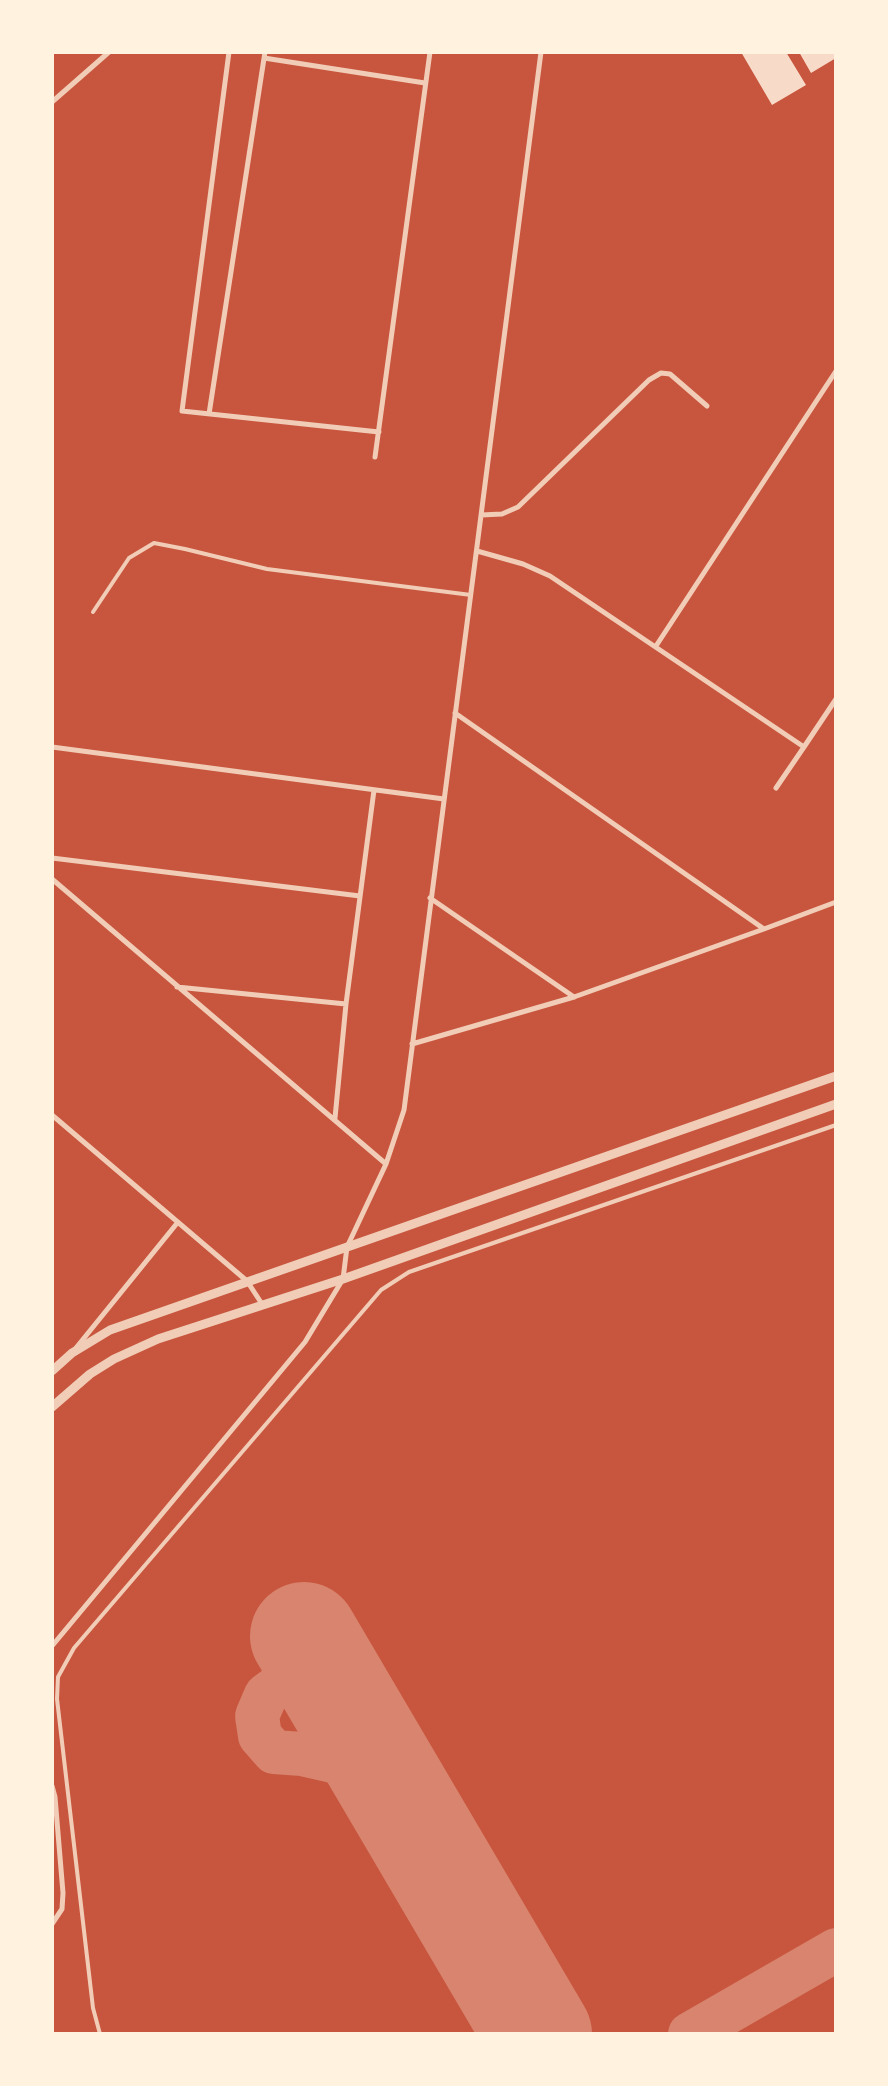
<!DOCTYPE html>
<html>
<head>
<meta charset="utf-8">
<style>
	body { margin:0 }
	#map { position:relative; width:888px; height:2086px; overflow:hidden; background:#c8553d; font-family:Jost,sans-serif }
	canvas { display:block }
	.frame { position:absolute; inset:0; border:54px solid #fff3e0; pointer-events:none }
</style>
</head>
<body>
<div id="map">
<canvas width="888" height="2086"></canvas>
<div class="frame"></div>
</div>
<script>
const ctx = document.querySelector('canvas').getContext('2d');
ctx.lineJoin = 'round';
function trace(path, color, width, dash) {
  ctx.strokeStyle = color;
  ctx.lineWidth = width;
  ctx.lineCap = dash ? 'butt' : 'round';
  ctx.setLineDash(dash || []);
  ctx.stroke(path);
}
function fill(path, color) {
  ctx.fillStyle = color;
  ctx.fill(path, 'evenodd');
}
trace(new Path2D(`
	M317,1658L266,1695L257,1716L260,1736L274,1752L302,1754L346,1764L399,1797
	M690,2034L836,1950`), '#d8846e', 44);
trace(new Path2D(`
	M304,1636L538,2034`), '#d8846e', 108);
fill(new Path2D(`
	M741,52H786L806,85L772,105Z
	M799,52H836V58L811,73Z`), '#f7dbc8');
trace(new Path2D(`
	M93,612L129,558L154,543L185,549L267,569L471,595
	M100,2034L93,2008L57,1699L58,1677L74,1648L381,1290L409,1272L836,1125`), '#f1ccb7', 4);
trace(new Path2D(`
	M229,52L182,411L379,432
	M264,58L425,83
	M52,102L109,52
	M209,414L265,52
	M375,457L430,52
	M481,515L502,514L518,507L649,380L661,373L670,374L707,406
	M477,551L523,564L550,576L804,747L836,699
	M656,646L836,371
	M52,747L444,799
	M776,788L804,747
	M52,858L360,896
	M52,879L386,1164
	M430,898L574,997
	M764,929L836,902
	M177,987L346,1004
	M412,1044L574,997L764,929L455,713
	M52,1115L247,1281L262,1304
	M335,1118L346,1004L374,790
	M76,1348L178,1222
	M52,1646L305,1342L343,1279L347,1247L386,1164L404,1110L541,52
	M52,1786L55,1797L63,1893L62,1909L52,1924`), '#f1ccb7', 5);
trace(new Path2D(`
	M52,1371L72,1353L110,1330L836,1076
	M52,1407L90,1374L114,1359L158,1339L343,1279L836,1104`), '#f1ccb7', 9);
</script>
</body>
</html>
